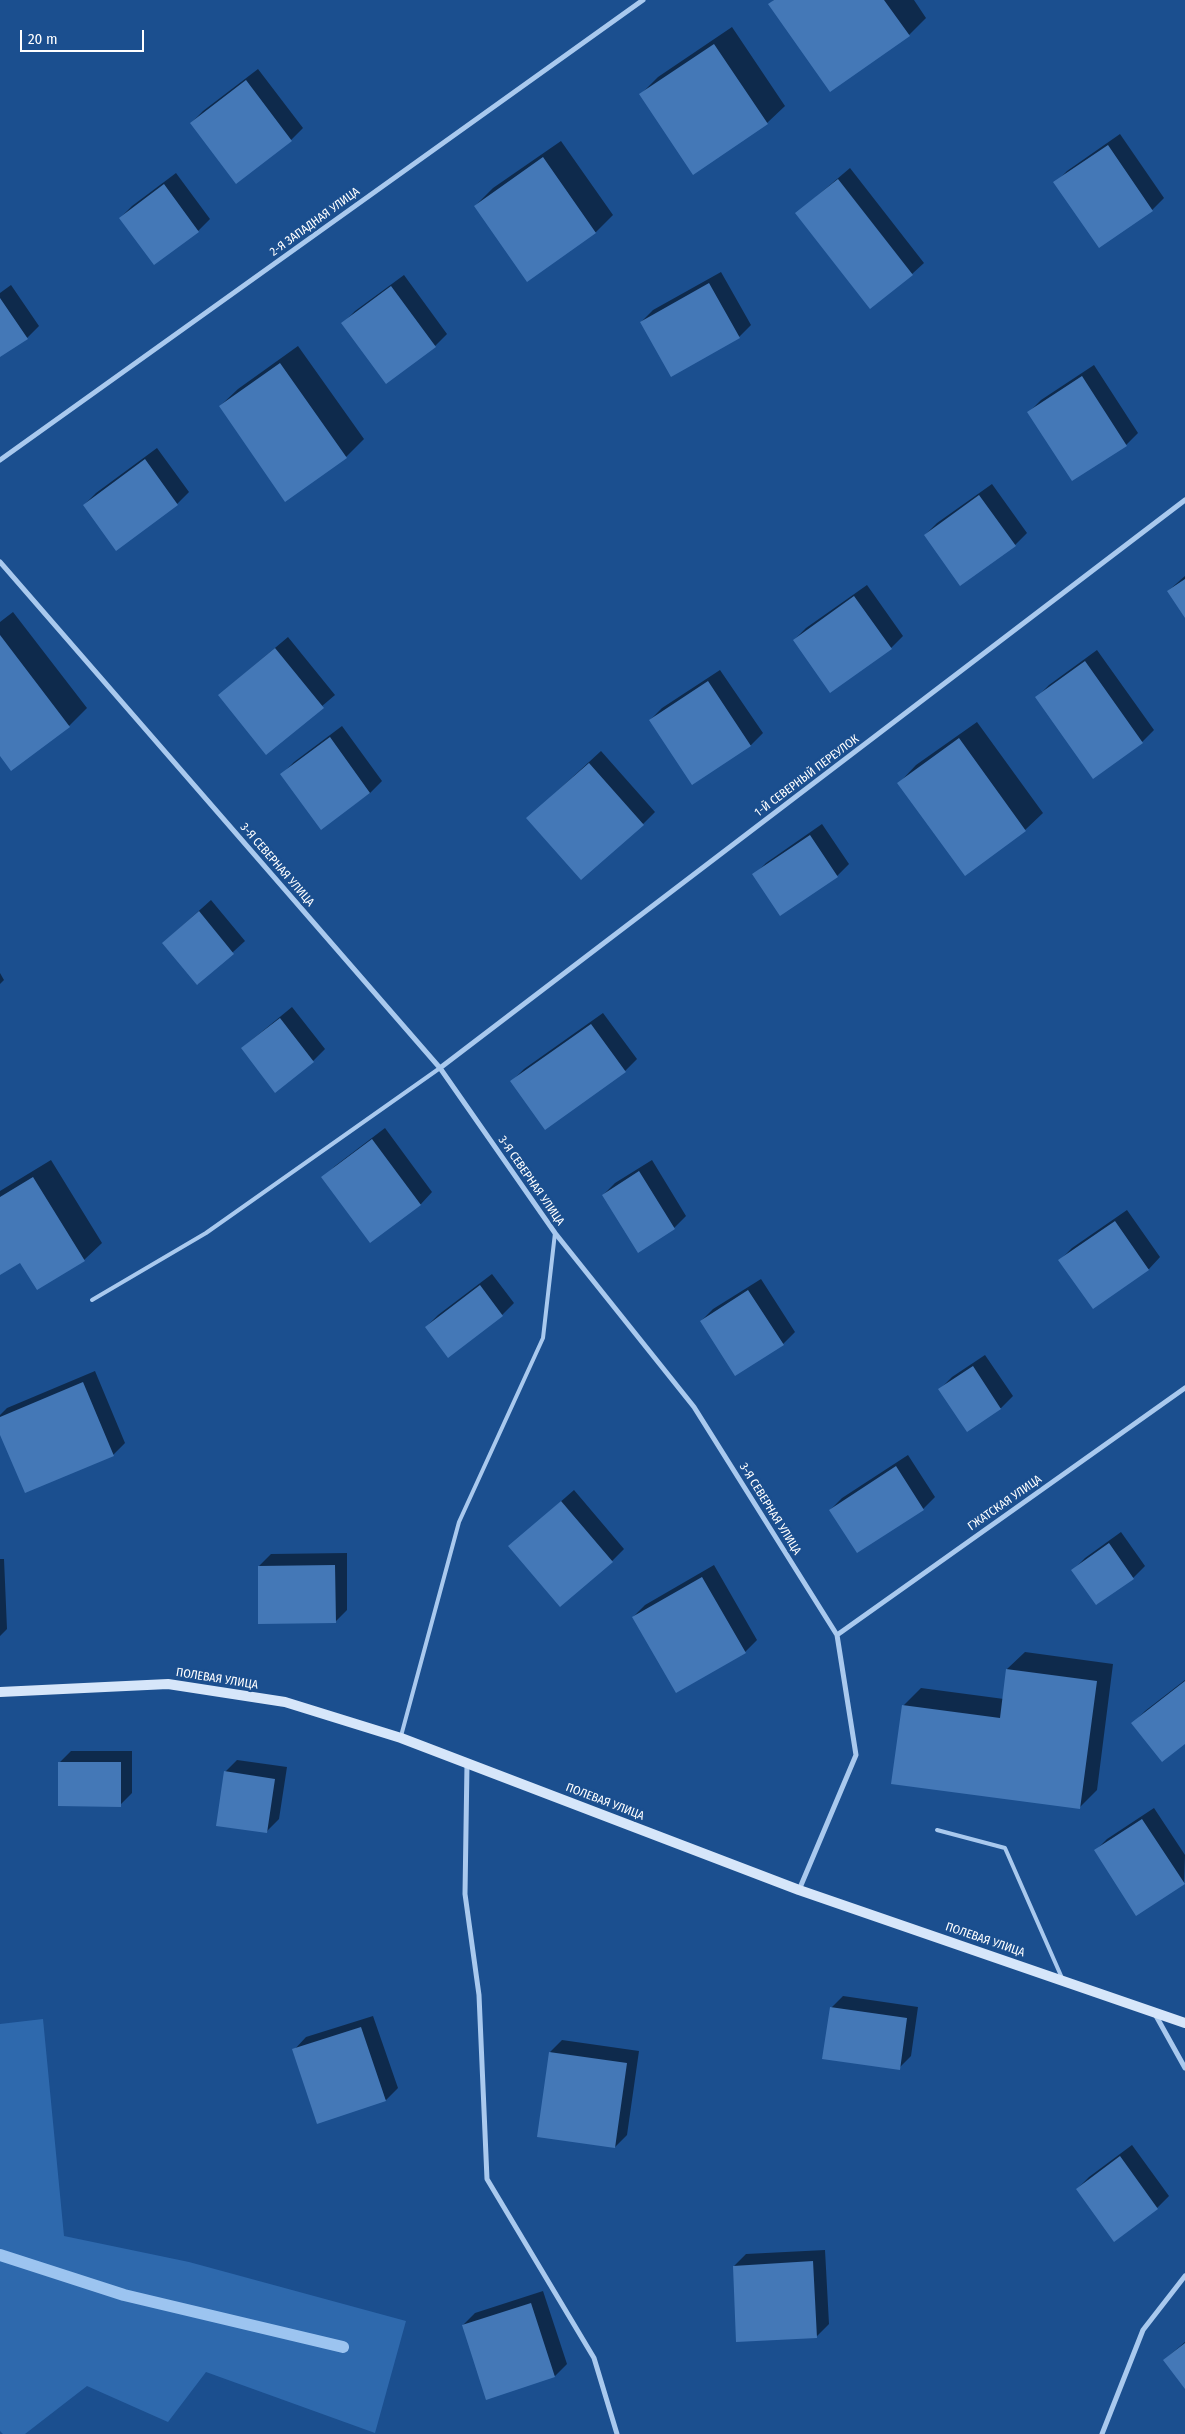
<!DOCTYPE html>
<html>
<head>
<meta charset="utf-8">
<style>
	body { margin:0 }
	#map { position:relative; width:1185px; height:2434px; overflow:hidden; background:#1b4f8f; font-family:"Fira Sans Condensed",sans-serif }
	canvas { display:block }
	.scale { position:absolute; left:20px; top:30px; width:124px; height:22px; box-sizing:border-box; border:2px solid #fff; border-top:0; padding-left:6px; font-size:15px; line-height:18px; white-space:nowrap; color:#fff; -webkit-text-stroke:4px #1b4f8f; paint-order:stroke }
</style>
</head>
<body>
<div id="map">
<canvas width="1185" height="2434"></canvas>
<div class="scale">20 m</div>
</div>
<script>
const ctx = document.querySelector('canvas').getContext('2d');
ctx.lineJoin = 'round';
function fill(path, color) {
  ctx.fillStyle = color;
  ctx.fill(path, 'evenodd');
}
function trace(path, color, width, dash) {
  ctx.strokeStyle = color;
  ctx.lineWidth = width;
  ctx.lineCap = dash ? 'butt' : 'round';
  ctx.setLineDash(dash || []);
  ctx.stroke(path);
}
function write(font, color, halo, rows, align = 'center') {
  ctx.font = font + ' "Fira Sans Condensed",sans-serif';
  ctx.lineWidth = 5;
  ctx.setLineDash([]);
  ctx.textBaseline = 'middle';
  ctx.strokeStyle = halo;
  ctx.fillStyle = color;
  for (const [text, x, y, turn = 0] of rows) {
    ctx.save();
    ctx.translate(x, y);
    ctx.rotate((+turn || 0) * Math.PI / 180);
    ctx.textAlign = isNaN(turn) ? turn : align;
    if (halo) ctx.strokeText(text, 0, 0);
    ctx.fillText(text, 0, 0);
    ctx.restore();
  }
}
fill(new Path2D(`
	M43,2019L64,2236L189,2262L406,2321L375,2433L206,2372L168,2422L87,2386L25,2434H3L0,2431V2024Z`), '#2e69ad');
fill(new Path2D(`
	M774,0H914L926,18L909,35L770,4Z
	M732,27L785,106L767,123L641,94L658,77Z
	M258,69L303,128L291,140L191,123L203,111Z
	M1120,134L1164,198L1152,210L1055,183L1067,171Z
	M561,141L613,215L596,232L527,280L475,206L493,188Z
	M850,168L924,263L912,274L797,213Z
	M176,173L210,219L198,231L120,218L132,206Z
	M721,272L751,325L739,337L641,322L653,310Z
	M404,275L447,334L435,346L343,323L355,311Z
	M11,285L39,326L27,338L0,356V293Z
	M298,346L364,439L346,457L286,500L220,406L238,389Z
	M1094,365L1138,433L1126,445L1073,479L1029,412L1041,400Z
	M157,448L189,492L177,504L84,505L96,493Z
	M992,484L1027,533L1015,545L925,535L937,523Z
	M1185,576V615L1168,591Z
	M867,585L903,636L891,648L831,691L794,640L806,628Z
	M13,612L87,708L69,726L0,754V622Z
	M288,637L335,695L267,753L219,695Z
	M1097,650L1154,730L1142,742L1037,697L1049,685Z
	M720,670L763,733L751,745L693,783L650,720L662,708Z
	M977,722L1043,813L1025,830L899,783L916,765Z
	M342,726L382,781L370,793L321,828L282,774L294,762Z
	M601,751L655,812L643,824L528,818Z
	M822,824L849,864L837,876L754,875L766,863Z
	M211,900L245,941L198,984L163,943Z
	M0,973L4,980L0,984Z
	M292,1007L325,1049L313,1061L242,1048Z
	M603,1013L637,1059L625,1071L512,1081L524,1069Z
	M385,1128L432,1192L421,1204L370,1241L323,1178L335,1166Z
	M51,1160L102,1243L84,1260L20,1261L0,1273V1191Z
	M652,1160L686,1216L674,1228L603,1195L615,1183Z
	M1127,1210L1160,1257L1149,1269L1060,1260L1072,1248Z
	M492,1274L514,1303L502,1315L448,1356L426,1327L438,1315Z
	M761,1279L795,1332L783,1344L701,1321L713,1309Z
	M985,1355L1013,1396L1001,1408L967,1430L940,1389L952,1377Z
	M95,1371L125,1443L113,1455L0,1432V1415L7,1408Z
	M908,1455L935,1497L923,1509L830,1510L842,1498Z
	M574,1490L624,1549L612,1561L510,1546Z
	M1121,1532L1145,1566L1133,1578L1097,1604L1073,1570L1085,1558Z
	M347,1553V1610L335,1622L259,1566L271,1554Z
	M0,1559H4L7,1629L0,1636Z
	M714,1565L757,1640L745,1652L633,1617L645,1605Z
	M1025,1652L1113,1664L1097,1790L1079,1808L903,1706L921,1688L1004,1699L1007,1669Z
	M1185,1680V1743L1133,1723L1145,1711Z
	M71,1751H132V1793L120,1805L59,1763Z
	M237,1760L287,1767L279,1819L267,1831L225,1772Z
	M1154,1808L1185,1855L1184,1883L1095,1851L1107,1839Z
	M843,1996L918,2007L911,2056L899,2068L831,2008Z
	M373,2016L398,2088L386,2100L294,2050L306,2037Z
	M562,2040L639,2051L627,2135L615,2147L550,2052Z
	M1132,2145L1169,2196L1157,2208L1077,2189L1089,2177Z
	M825,2250L829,2324L817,2336L734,2266L746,2254Z
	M543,2291L567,2364L555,2376L463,2325L475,2313Z
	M1185,2342V2387L1164,2360Z`), '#0007');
trace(new Path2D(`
	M0,2255L124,2295L343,2347`), '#9cc4f0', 12);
fill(new Path2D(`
	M774,0H884L910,36L830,92L768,4Z
	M714,44L768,124L693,175L639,94Z
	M246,80L292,141L236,184L190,123Z
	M1108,145L1153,211L1099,248L1053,182Z
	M543,157L596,233L527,282L474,206Z
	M838,179L913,275L870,309L795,213Z
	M164,184L199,232L154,265L119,218Z
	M709,283L740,338L671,377L640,322Z
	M391,286L436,347L386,384L341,323Z
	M0,298L28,339L0,357Z
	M280,363L347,458L285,502L219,406Z
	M1082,376L1127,446L1072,481L1027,412Z
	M145,459L178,505L116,551L83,505Z
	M979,495L1016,546L960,586L924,535Z
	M1185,579V618L1167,591Z
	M854,596L892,649L830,693L793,640Z
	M0,635L70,727L11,771L0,756Z
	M275,648L324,708L266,755L218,695Z
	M1085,661L1143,743L1093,779L1035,697Z
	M708,681L751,746L692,785L649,720Z
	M330,737L370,793L321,830L280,774Z
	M959,738L1026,831L965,876L897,783Z
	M589,763L644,825L581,880L526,818Z
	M810,835L838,877L780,916L752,874Z
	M199,911L234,954L197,985L162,943Z
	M280,1018L314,1062L275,1093L241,1048Z
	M591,1024L626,1072L545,1130L510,1081Z
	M372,1139L421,1205L370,1243L321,1177Z
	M639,1171L675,1229L638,1253L602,1195Z
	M33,1177L85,1261L37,1290L20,1263L0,1275V1197Z
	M1115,1221L1149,1270L1093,1309L1058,1260Z
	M480,1285L503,1316L448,1358L425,1327Z
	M748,1290L784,1345L735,1376L700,1321Z
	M973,1366L1001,1409L967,1432L938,1389Z
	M83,1382L114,1456L25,1493L0,1435V1417Z
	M896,1466L924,1510L857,1553L829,1510Z
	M561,1501L613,1562L560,1607L508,1546Z
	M1109,1543L1134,1579L1096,1605L1071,1570Z
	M335,1565L336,1623L258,1624V1566Z
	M702,1577L746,1653L676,1693L632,1617Z
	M1006,1669L1097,1681L1080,1809L891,1784L902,1705L1000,1718Z
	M1185,1681V1744L1162,1762L1131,1723Z
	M58,1762H121V1807L58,1806Z
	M224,1771L275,1779L267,1833L216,1826Z
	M1142,1819L1185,1884L1136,1916L1094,1850Z
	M830,2007L907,2018L900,2070L822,2059Z
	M361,2027L386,2101L317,2124L292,2049Z
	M549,2052L627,2063L615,2148L537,2137Z
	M1120,2156L1158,2209L1114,2242L1076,2189Z
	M813,2261L817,2338L736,2342L733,2266Z
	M531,2303L555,2377L486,2400L462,2325Z
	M1185,2343V2389L1163,2360Z`), '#4478b7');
trace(new Path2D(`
	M92,1300L206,1233L440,1068
	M401,1736L459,1522L543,1338L555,1233
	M937,1830L1005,1848L1062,1978`), '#a9c9ee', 4);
trace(new Path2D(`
	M0,460L643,0
	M0,562L440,1068L555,1233L694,1407L837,1635L856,1755L799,1890
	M440,1068L1185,500
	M837,1635L1185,1388
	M467,1764L465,1894L479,1995L487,2179L594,2358L617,2434
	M1155,2014L1185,2068
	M1102,2434L1143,2330L1185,2276`), '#a9c9ee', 5);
trace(new Path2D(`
	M0,1692L168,1684L285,1702L401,1738L799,1890L1185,2023`), '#d6e6fa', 10);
write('12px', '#fff', '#1b4f8f', [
	["2-Я ЗАПАДНАЯ УЛИЦА",315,222,-36],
	["1-Й СЕВЕРНЫЙ ПЕРЕУЛОК",807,776,-37],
	["3-Я СЕВЕРНАЯ УЛИЦА",277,865,49],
	["3-Я СЕВЕРНАЯ УЛИЦА",531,1181,55],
	["ГЖАТСКАЯ УЛИЦА",1005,1503,-35],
	["3-Я СЕВЕРНАЯ УЛИЦА",770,1509,58],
	["ПОЛЕВАЯ УЛИЦА",217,1679,9],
	["ПОЛЕВАЯ УЛИЦА",605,1802,21],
	["ПОЛЕВАЯ УЛИЦА",985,1940,19]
]);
</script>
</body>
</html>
